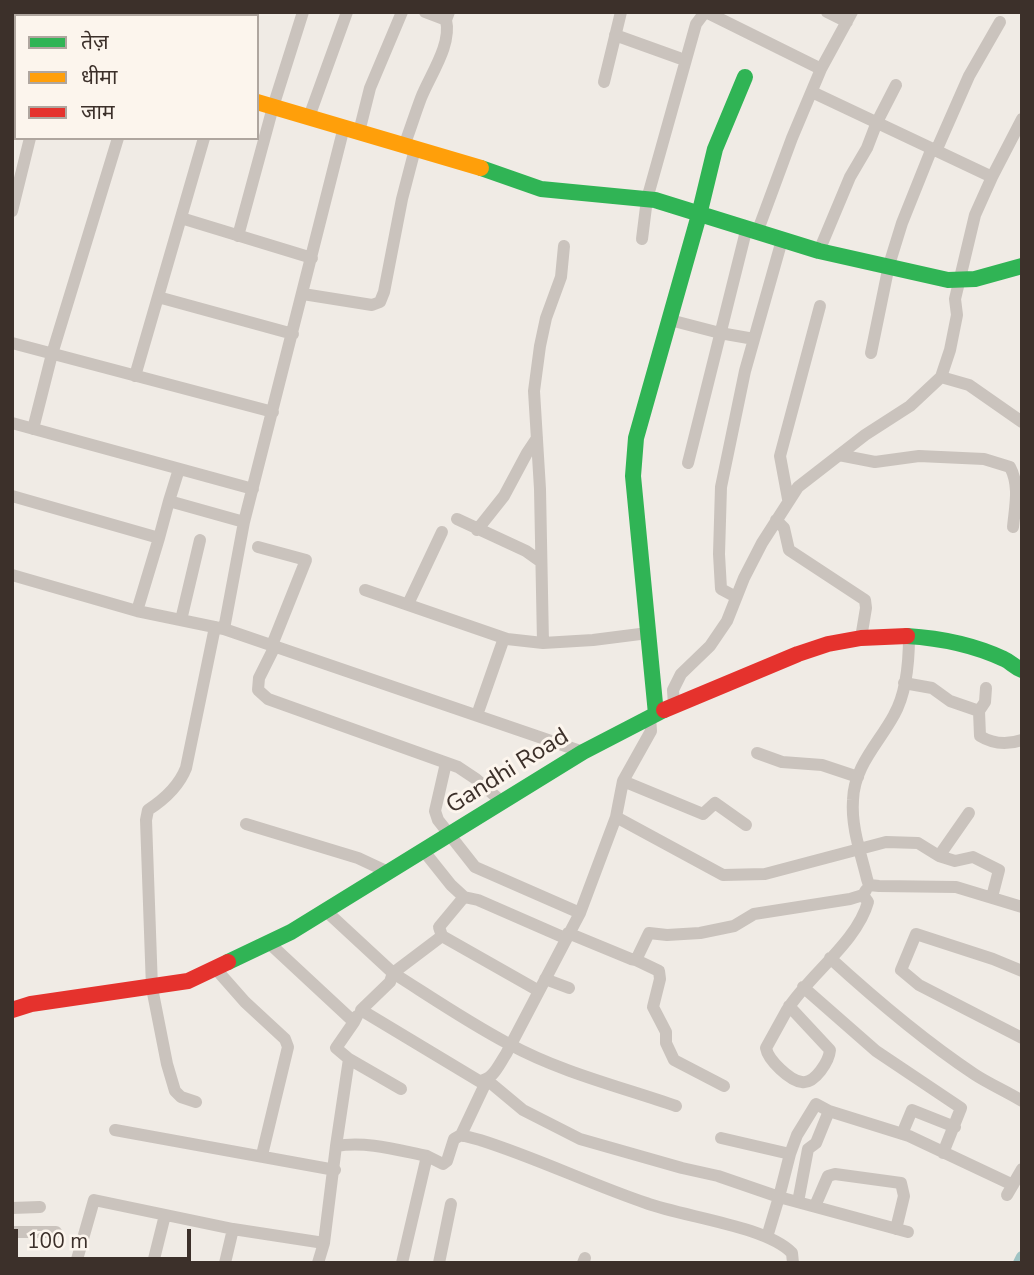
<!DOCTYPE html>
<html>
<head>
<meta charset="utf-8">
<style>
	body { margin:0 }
	#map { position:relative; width:1034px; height:1275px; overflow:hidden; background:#f0ebe5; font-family:"Nunito Sans","Noto Sans Devanagari",sans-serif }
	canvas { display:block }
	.frame { position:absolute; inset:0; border:14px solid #3c302a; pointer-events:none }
	.legend { position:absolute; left:14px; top:14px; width:245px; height:126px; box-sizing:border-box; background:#fcf5ed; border:2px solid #afa69f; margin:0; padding:9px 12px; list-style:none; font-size:21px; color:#3c302a }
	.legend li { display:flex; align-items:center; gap:14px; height:35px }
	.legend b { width:35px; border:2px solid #afa69f }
	.scale { position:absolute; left:14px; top:1229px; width:177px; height:32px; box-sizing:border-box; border:4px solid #3c302a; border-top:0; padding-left:9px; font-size:21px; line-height:24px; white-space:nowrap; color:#3c302a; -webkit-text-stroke:5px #fcf5ed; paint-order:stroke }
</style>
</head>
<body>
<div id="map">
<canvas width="1034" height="1275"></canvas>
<div class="frame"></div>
<ul class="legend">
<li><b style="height:9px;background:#30b455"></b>तेज़</li>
<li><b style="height:9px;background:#ff9f0a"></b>धीमा</li>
<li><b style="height:9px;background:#e5322d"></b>जाम</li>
</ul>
<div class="scale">100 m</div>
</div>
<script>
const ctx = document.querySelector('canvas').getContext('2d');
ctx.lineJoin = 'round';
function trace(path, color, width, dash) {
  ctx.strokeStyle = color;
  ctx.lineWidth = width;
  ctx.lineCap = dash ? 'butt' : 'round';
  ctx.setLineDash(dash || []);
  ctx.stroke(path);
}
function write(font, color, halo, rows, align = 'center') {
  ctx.font = font + ' "Nunito Sans",sans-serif';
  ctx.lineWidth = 6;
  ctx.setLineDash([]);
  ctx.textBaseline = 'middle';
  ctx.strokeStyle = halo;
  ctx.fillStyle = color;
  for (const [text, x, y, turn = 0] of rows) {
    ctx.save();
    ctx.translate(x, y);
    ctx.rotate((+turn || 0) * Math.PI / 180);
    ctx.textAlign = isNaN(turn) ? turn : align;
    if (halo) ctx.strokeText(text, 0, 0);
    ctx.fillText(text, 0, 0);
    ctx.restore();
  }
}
trace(new Path2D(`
	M1019,1263L1022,1257`), '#9fc3c3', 12);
trace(new Path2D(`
	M24,12L26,16
	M425,12L446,20L449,12
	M706,12L821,69
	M827,12L847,22
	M175,16V12
	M220,16L228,12
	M615,35L679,58
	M604,82L621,12
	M812,92L992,177L975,215L955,299L957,315L950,350L941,377
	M309,117L347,12
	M359,132L370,88L402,12
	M404,146C410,130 415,114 421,98C430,75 452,45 446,20
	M936,151L969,76L1000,22
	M992,177L1022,119
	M12,211L30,138
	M181,218L312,258
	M758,230L792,138L821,69L852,12
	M238,236L273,107L303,12
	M642,239L647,199L696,24L705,12
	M819,251L850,177L867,148L877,122L896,85
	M303,294L372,305L380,302L384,292L402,199L415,149
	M158,297L293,334
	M670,320L720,333L754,339
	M12,343L273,412
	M871,353L889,265L902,223L932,148
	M135,376L204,138
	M12,423L253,489
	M33,429L52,354L118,138
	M839,455L875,462L919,456L984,459L1010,467C1020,486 1015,506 1013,527
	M688,463L747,227
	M12,496L159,538L169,501L244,522
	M788,499L780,456L820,306
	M169,501L179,469
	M457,519L526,551L540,561
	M776,520L784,528L789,550L865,600L866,608L861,638
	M477,530L504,496L527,453L537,438
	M258,547L306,560L272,645
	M12,575L137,611L224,629L583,752
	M365,590L507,639L543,643L593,640L648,633
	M736,597L721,589L719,554L721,487L745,371L782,240
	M408,604L442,532
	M137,611L159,538
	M181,620L200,540
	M224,629L244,522L344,127
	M909,636C909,662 907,692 894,715C879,743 854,766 853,800C851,827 861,854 867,879L869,885L879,886L956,887L1022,907
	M543,643L540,489L534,391L540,346L546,318L561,277L564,246
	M275,646L259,678L258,690L268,699L458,767L476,779L502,802
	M904,683L932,688L950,701L979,711L980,736C993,744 1007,745 1022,740
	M674,705L673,690L681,674L710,646L727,621L744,578L762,543L798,487L865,435L910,406L941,377L969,385L1022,422
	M979,711L985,702L986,688
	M477,715L504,638
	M757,753L782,762L822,765L858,777
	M446,763L435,811L438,820L475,867L580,913L616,817L623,781L703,814L715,803L746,825
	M623,781L651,731L650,717
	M616,817L723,875L765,874L886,842L918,843L939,856L969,813
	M246,824L358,858L388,872
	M423,850L451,885L464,897L439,927L442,936L539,991
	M939,856L955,861L973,857L999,870L992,897
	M464,897L478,900L565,938
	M326,911L393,973L390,982L361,1010L479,1081C493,1080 498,1066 506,1054L580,913
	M568,933L631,959L636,960L649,933L667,935L700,933L734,926L754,914L850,899L863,895L866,890
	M442,936L393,973C431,997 469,1023 509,1044C560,1072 621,1087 676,1106
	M269,943L354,1022L357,1016
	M830,958C876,1000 923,1040 974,1074C989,1084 1006,1091 1022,1101
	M636,960L659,971L660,979L653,1007L666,1032V1043L674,1060L724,1086
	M215,968L245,1002L285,1039L288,1047L262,1155
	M1022,971L993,959L916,934L901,970L919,985L1022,1038
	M545,979L569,988
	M803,987L876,1051L961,1108L943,1153
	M789,1006L830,1050C829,1061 815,1084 802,1082C790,1081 768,1060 766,1048L787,1010C809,975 857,942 868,902L863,895
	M349,1059L401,1089
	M196,1102L181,1097L175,1091L167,1064L152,988L146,820L148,810C165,799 179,786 186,768L215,627
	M115,1130L335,1170
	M902,1134L912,1110L955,1127
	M463,1136L461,1135L487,1080L523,1110L580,1139L682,1168L718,1176L779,1197L790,1154L721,1138
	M336,1146L349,1059L336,1048L354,1022
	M790,1154L797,1135L816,1104L829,1111L909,1136L1013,1185
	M427,1156L443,1164L447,1161L454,1139L461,1135L480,1140C537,1158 590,1184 646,1203C684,1217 766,1226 792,1253L793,1263
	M1007,1195L1022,1169
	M798,1202L808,1149L816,1143L829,1111
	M815,1206L828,1176L835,1174L901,1183L904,1196L896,1229
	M12,1208L40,1207
	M233,1229L324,1243L336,1146C367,1141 397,1150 427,1156L402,1263
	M12,1232H56
	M767,1237L779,1197L908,1232
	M76,1263L94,1200L233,1229L225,1263
	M153,1263L165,1215
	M318,1263L324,1243
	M439,1263L451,1204
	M583,1263L585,1258`), '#cac3bd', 12);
trace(new Path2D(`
	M481,168L541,189L655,200L819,251L948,280L975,279L1022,266
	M907,636C939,638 974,645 1004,659C1011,662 1014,667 1022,670
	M656,714L633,476L636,438L699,215L715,149L745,77
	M228,962L291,932L583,752L664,710`), '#30b455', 16);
trace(new Path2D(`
	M257,102L481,168`), '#ff9f0a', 16);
trace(new Path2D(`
	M664,710L798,654L828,644L861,638L907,636
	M12,1010L31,1004L188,981L228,962`), '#e5322d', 16);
write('24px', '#3c302a', '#fcf5ed', [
	["Gandhi Road",508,772,-32]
]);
</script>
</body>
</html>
